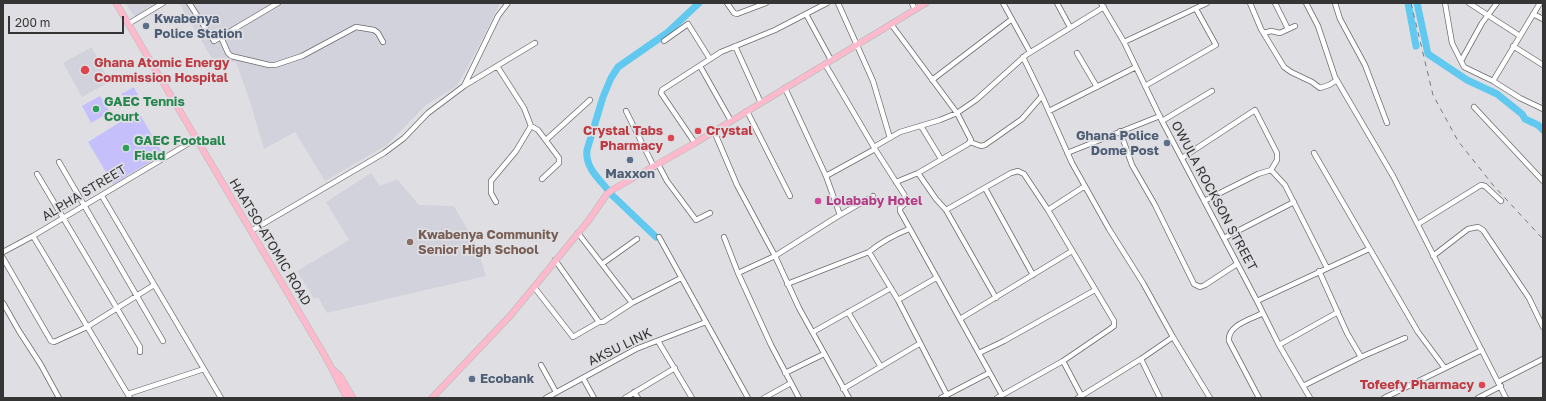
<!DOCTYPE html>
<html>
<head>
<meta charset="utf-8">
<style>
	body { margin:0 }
	#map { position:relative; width:1546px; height:401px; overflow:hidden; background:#dfdfe3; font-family:"Golos Text",sans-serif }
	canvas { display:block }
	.frame { position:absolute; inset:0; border:4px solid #353536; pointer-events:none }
	.scale { position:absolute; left:8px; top:16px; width:116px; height:18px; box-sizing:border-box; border:2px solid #353536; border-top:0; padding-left:5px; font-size:12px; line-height:14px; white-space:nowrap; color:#353536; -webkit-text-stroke:3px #dfdfe3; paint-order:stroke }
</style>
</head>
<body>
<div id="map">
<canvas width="1546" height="401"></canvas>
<div class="frame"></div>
<div class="scale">200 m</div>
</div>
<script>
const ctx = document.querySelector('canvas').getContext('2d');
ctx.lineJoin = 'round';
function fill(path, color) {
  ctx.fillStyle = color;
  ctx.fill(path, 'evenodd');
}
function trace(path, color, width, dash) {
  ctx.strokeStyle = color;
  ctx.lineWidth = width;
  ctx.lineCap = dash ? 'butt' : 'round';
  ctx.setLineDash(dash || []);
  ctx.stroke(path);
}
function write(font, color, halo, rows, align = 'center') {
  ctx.font = font + ' "Golos Text",sans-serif';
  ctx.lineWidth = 3.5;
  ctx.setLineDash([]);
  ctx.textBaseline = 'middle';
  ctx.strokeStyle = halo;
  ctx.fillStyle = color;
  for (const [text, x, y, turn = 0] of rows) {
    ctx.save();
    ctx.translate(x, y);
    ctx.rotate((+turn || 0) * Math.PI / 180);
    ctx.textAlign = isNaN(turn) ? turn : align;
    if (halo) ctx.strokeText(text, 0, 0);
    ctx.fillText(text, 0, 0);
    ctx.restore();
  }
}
fill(new Path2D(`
	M126,3H166L137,21Z
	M179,3H500L481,42L457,86L426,105L387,145L325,181L295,132L264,149L251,105L236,62H214Z
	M92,47L97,57L100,56L103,60L99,63L107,76L103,78L106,84L82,97L63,63Z
	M371,173L380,186L397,179L419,205L454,206L476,244L486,276L327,313L318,297L314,299L297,271L349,240L326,202Z`), '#d2d2dd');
fill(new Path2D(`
	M134,87L138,95L125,101L121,94Z
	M100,96L110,112L91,123L82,106Z
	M138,111L163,154L113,184L88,142Z`), '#c5c0fc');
trace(new Path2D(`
	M1408,3L1416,46
	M1417,3L1428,54L1467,80L1497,94L1522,114L1525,119L1538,125L1543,130
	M608,190C598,178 585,167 587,150L603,97L611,78L618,67L667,33L699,3
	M612,195L656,237`), '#61c8f0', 7);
const minor = new Path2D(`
	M189,3L214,41L278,3
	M727,3L734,13L737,14L766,3
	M838,3L873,81L890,138
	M912,3L915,10
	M1003,3L1030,52
	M1057,3L1070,27
	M1101,3L1124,42L1162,121L1257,301L1279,345L1310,398
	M1250,3L1261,29L1284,67L1291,72L1312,82L1320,88L1329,85L1337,80
	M1275,3L1288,29
	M1306,3L1318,26L1335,77L1393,176L1506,398
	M1335,3L1340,19L1365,65L1387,123
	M1445,3L1452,43L1464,67L1493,81L1520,98L1543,109
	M1469,3L1520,36
	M806,14L831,60
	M1533,14L1543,19
	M128,24L163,3
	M891,24L957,113L971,140L968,144L918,173L896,182
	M1264,33L1271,31L1280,33L1295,26
	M221,37L228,53L231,56L269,65H275L302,56L356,27L374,30L378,33L383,42
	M664,41L688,24L710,59
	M1124,42L1207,3
	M735,46L761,103
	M1513,46L1543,65
	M1077,53L1097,87
	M1023,57L1042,96L1072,163L1109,229L1143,283L1173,337L1210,398
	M1461,61L1482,23L1497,3
	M825,64L875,149L907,199V202L900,208V211L1002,395
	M700,66L731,121
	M932,80L1012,19
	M1493,81L1540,3
	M464,86L535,43
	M1145,86L1216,45L1196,9
	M785,88L826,176L840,215
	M1474,107L1543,181
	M626,111L654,167
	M747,111L790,196
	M1049,111L1136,67
	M1162,121L1212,91
	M531,126L538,130L559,158V163L542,179
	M921,126L941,159
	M714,131L737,185L775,256L738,273L771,345L799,398
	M1120,131L1132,165L1155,205L1194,284L1200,287L1205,285L1237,264
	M546,140L590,100
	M970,142L981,146L985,145L1022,119L1042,96
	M695,143L661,93L662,90L721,52L775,30L827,3
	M874,147L900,132L940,120L957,113L976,100L1026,55L1104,7
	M1067,153L1160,116
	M1314,153L1418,332L1444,367
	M1182,158L1255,110L1277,153V160L1271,170
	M59,162L163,341
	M658,164L667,181L696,220L710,213
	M918,173L936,199L946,210L996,298
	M37,174L140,347V352
	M826,176L875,149
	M985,188L1033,275
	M102,196L221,398
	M1204,201L1258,174L1271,170L1285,185L1327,268
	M496,202L491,193V181L516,151L531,126L524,108L497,66
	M58,209L71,202L77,194
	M946,210L1011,173L1018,171L1024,174L1048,210L1114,321V326L1110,329L1063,361L997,398
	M1048,210L1085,186
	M1418,224L1481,185L1485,186L1501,201
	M251,231L384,153L404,138L428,113L464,86L498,16L508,3
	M578,233L632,303L681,278
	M33,236L130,398
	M659,237L748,398
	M724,237L738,273
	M1224,238L1294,202
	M3,252L33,236L196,139
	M869,252L898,300L947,395
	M1433,256L1468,229L1478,227L1483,230L1529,298L1543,327
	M3,258L51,341L54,342L87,327L154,285
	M555,260L599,322H603L632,303
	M602,264L637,239
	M1319,271L1347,333L1361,357
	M787,284L869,252C881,242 894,235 909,229
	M534,287L573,337L599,322
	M898,300L936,278
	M1257,301L1369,249
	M3,303L19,331L41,365L59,398
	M848,312L881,367
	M960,319L1072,251
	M813,332L891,288
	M658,341L692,398
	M1279,345L1338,312
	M979,353L1004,341L1095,290
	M1141,359L1160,398
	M1063,361L1081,395
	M541,365L556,392
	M785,373L824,354
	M583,378L594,398
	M1498,382L1543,359
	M1303,386L1361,357L1405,338
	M843,389L919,344
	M634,392L638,398
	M128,394L204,369
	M546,398L636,349L706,322
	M625,398L675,368
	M764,398L791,383
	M849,398L799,308L775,256L835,218L873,196
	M941,398L989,373
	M1078,398L1141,359L1173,337
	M1259,398L1229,341C1227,325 1252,319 1263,313
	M1384,398L1482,350
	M1478,398L1501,386`);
const major = new Path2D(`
	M116,3L325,356C333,370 339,384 347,398
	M332,369L340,376L353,398
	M432,398L510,316L534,287L589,220L607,194L612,190L695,143L926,3`);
trace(minor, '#6c6c6f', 6);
trace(major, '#bebebf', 7);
trace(minor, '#fff', 4.5);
trace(major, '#feb9cd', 5.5);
trace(new Path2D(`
	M1411,3L1433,95L1458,141L1493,185L1543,239`), '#79797b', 1, [5, 5]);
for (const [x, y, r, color] of [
	[146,26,4,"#5c6f8a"],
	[85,70,5,"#e0444e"],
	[96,109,4,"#2e9e5b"],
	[698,131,4,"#e0444e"],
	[671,138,4,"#e0444e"],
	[1167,143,4,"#5c6f8a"],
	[126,148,4,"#2e9e5b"],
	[630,160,4,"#5c6f8a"],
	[818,201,4,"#d1479c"],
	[410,242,4,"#8d6e63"],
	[472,379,4,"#5c6f8a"],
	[1482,385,4,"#e0444e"]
]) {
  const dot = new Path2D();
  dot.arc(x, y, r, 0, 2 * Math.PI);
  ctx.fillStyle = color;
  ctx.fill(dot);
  trace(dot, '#dfdfe3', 1.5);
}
write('bold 13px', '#4e5e75', '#dfdfe3', [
	["Kwabenya",154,19],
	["Police Station",154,34],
	["Ghana Police",1159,136,"right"],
	["Dome Post",1159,151,"right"],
	["Maxxon",630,174,"center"],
	["Ecobank",480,379]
], 'left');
write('bold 13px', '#be3a42', '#dfdfe3', [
	["Ghana Atomic Energy",94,63],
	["Commission Hospital",94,78],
	["Crystal Tabs",663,131,"right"],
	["Pharmacy",663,146,"right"],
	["Crystal",706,131],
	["Tofeefy Pharmacy",1474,385,"right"]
], 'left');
write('bold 13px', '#27864d', '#dfdfe3', [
	["GAEC Tennis",104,102],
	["Court",104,117],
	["GAEC Football",134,141],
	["Field",134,156]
], 'left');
write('13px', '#353536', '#dfdfe3', [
	["ALPHA STREET",84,193,-31],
	["OWULA ROCKSON STREET",1214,196,62],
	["HAATSO-ATOMIC ROAD",270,242,59],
	["AKSU LINK",620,347,-26]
]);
write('bold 13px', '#b23c85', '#dfdfe3', [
	["Lolababy Hotel",826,201]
], 'left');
write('bold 13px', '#785e54', '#dfdfe3', [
	["Kwabenya Community",418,235],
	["Senior High School",418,250]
], 'left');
</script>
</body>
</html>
